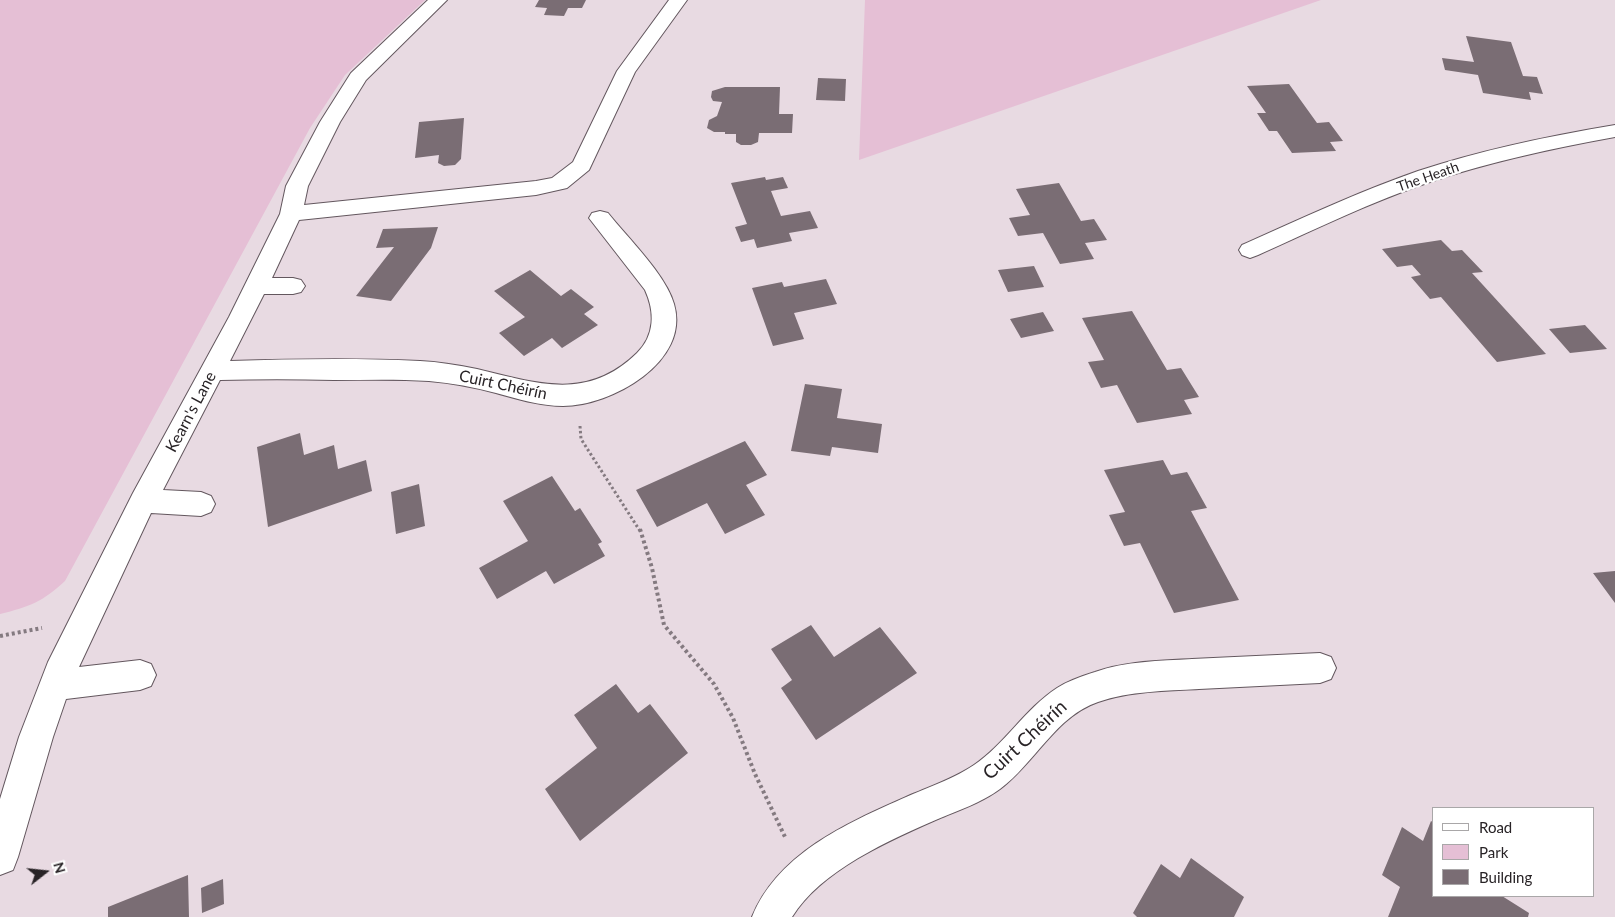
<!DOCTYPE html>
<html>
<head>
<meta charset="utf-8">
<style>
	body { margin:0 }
	#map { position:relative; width:1615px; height:917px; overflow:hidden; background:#e8dae2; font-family:Lato,sans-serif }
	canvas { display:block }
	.legend { position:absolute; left:1432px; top:807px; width:162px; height:90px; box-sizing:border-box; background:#fff; border:1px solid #a9a7a8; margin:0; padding:6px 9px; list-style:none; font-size:15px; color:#282326 }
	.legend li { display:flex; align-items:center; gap:10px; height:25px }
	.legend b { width:25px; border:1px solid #a9a7a8 }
	.north { position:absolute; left:20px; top:847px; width:50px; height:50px; -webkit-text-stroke:4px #fff; paint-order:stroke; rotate:74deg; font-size:14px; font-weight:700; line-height:20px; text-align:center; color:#282326 }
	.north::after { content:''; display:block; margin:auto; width:18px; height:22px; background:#282326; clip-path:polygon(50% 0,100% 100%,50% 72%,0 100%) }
</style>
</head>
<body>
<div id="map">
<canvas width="1615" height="917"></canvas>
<ul class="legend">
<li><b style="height:6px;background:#fff"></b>Road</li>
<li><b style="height:14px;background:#e5bfd5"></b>Park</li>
<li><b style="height:14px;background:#7a6d74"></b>Building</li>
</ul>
<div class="north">N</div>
</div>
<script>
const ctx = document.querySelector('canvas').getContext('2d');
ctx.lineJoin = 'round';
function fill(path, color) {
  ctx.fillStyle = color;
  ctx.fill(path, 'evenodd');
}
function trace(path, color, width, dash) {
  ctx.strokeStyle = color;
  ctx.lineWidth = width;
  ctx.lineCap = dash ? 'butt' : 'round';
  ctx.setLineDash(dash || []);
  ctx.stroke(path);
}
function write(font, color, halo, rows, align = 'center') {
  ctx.font = font + ' Lato,sans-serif';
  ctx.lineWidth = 4.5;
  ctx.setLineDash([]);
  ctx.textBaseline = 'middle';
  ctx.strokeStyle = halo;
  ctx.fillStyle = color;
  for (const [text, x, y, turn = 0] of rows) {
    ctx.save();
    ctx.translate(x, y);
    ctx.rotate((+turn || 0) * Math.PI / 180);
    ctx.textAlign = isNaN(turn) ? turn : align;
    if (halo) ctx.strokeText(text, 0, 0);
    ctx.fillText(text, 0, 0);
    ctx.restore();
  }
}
fill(new Path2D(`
	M0,0H425L345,75L310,128L65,581C44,601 29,607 0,614Z
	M865,0H1321L859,160Z`), '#e5bfd5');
fill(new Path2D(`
	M539,0H586L582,8H568L564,16L544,15L547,8L535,7Z
	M1466,36L1511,42L1523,76L1537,77L1543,94L1529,92L1531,100L1483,93L1478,75L1445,70L1442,58L1474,62Z
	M818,78L846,79L845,101L816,100Z
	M1289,84L1317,123L1329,122L1343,141L1330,142L1336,151L1292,153L1277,131H1269L1257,113H1266L1247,86Z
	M725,87H780L779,114H793L792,133H759L758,142L751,145H741L736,142V134H725V132H714L707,128L709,120L717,116L722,102L713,101L711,97L712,91Z
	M464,118L461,159L455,165L444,166L438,163L439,155L415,158L419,122Z
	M765,177L766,180L783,177L788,188L771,191L781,216L810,211L818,228L789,233L792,241L757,248L754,239L741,242L735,227L747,224L731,183Z
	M1059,183L1081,221L1094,219L1107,240L1085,243L1094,259L1060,264L1043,233L1018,236L1009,218L1030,215L1016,189Z
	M438,227L431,248L391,301L356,296L394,247L376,248L383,229Z
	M1441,240L1452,251L1462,250L1483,272L1472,273L1546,354L1497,362L1441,297L1430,299L1411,277L1421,275L1412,265L1397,267L1382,249Z
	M1034,266L1044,287L1008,292L998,270Z
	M530,270L561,296L571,289L594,307L584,314L598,325L562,348L552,338L524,356L499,333L525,317L494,291Z
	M826,279L837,304L794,313L804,339L773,346L752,288L782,282L784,287Z
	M1132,311L1167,370L1181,368L1199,397L1184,400L1192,414L1137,423L1117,385L1101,388L1088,362L1104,360L1082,318Z
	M1043,312L1054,331L1021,338L1010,319Z
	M1585,325L1607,349L1570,353L1549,329Z
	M805,384L842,389L837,418L882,424L878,453L832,447L830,456L791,451Z
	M300,433L304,455L334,445L338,469L366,460L372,491L268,527L257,447Z
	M745,441L767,475L746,485L765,515L725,534L707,503L657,527L636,490Z
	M1163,460L1171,475L1187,472L1207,508L1191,511L1239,600L1174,613L1140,543L1124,546L1109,515L1125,512L1104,470Z
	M552,476L575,511L580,508L602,542L598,544L605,556L554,584L546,571L497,599L479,568L528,541L503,501Z
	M419,484L425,526L396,534L391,492Z
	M1615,571V603L1593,573Z
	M811,625L834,657L880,627L917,673L816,740L781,688L792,680L771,649Z
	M616,684L638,713L650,704L688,753L580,841L545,789L597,748L574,715Z
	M1431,821L1434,823V896H1502L1529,913L1528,917H1388L1400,887L1382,875L1402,827L1423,841Z
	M1191,858L1244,897L1234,917H1137L1133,913L1161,864L1180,878Z
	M188,875L189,917H108V907Z
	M223,879L224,904L202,913L201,888Z`), '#7a6d74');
const minor = new Path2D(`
	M428,0H447L366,80L340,122L308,186L304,205L536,181L552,178L573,162L617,71L669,0H687L635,72L589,170L567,188L536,195L299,220L272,278H293L301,280L305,286L301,292L293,294H264L230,361C293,359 357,358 420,361C439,362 458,365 477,369C536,383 587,402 637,353C655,335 655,312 645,290L589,218L592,213L600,211L608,213C628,238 666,275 674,304C691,362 611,406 563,406C540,406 518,399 496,393C474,387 452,383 429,381C397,379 366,380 334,380C296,379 258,379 220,380L163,490L201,492L211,496L215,504L211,512L201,516L151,513L79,667L140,660L151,664L156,675L151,686L140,690L66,699L53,737L18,857L13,870L0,875V799L19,737L48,662L133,493L229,317L280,214L286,186L320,122L351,73Z
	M1615,125V137C1554,148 1493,161 1433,181C1373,201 1316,229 1258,255L1250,258L1242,255L1239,250L1242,245C1300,219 1358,192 1418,171C1482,150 1549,136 1615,125Z
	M1320,653L1331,657L1336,668L1331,679L1320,683C1280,685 1239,687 1199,689C1165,691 1130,691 1098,702C1056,716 1034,764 1000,789C981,803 959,810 938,819C890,840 821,870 792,917H752C779,851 852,821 913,794C934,785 955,778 974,765C1005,744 1025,709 1057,688C1068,681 1082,676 1095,672C1126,661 1159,661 1192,659C1234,657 1277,655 1320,653Z`);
trace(minor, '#63575e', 2);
trace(new Path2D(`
	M580,426L581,439L640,531`), '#847a80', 3, [2.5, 2.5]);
trace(new Path2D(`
	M640,529L652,568L664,625L714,684L733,718L755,774L786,839
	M0,636L42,628`), '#847a80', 4, [3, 3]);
fill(minor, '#fff');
write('14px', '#282326', '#fff', [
	["The Heath",1428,177,-19]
]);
write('16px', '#282326', '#fff', [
	["Cuirt Chéirín",503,385,12],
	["Kearn's Lane",191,412,-62]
]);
write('19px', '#282326', '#fff', [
	["Cuirt Chéirín",1025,740,-43]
]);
</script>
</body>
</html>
